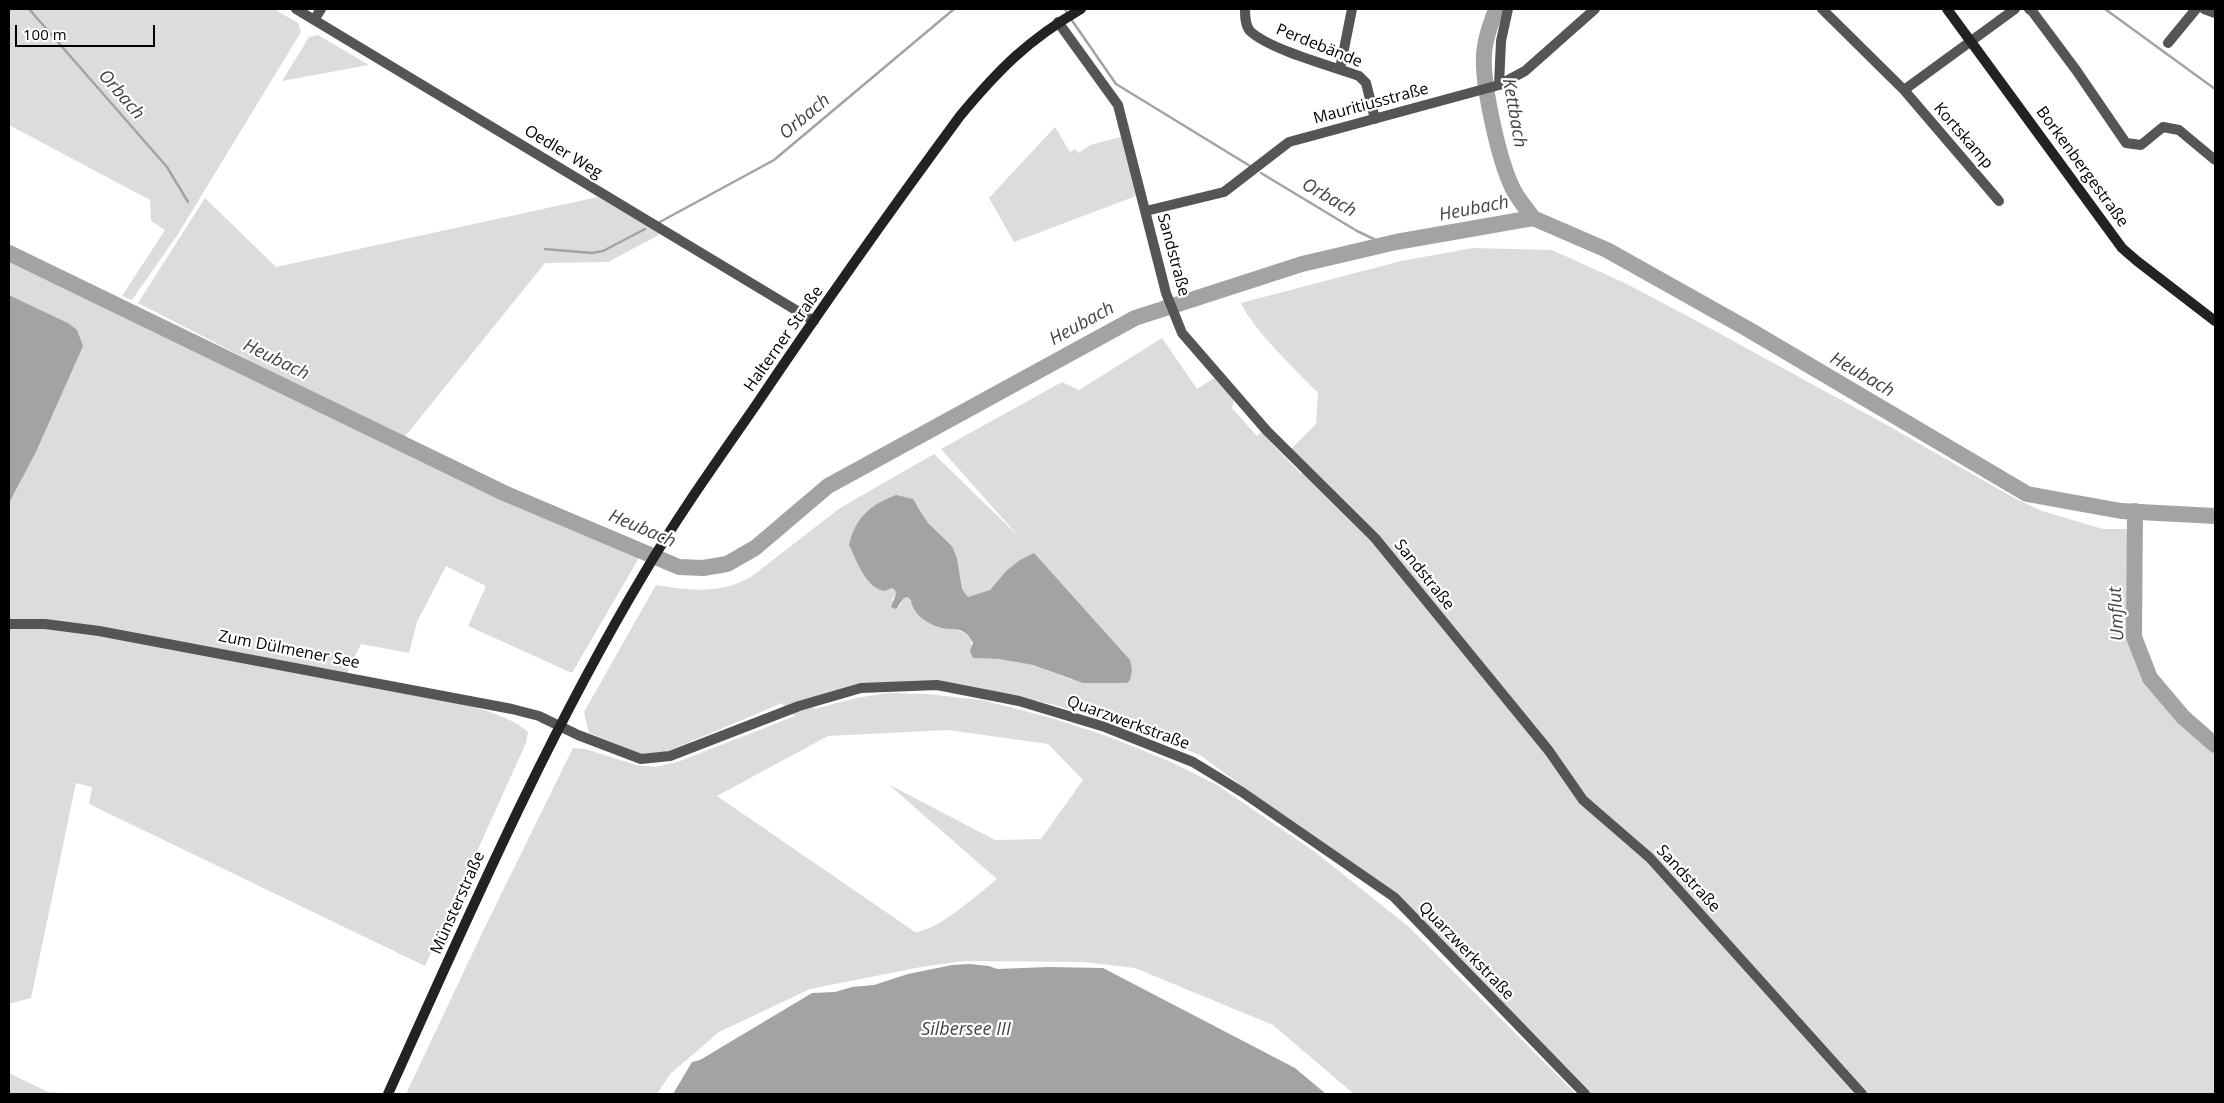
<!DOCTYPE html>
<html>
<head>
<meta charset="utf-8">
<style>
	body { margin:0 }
	#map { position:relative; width:2224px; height:1103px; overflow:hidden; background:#fff; font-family:"Open Sans",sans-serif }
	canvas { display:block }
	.frame { position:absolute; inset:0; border:10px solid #000; pointer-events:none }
	.scale { position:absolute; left:15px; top:25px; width:140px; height:22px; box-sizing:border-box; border:2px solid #000; border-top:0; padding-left:6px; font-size:15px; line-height:18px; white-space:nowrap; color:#000; -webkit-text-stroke:4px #fff; paint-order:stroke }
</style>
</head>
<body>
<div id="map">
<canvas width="2224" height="1103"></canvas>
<div class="frame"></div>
<div class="scale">100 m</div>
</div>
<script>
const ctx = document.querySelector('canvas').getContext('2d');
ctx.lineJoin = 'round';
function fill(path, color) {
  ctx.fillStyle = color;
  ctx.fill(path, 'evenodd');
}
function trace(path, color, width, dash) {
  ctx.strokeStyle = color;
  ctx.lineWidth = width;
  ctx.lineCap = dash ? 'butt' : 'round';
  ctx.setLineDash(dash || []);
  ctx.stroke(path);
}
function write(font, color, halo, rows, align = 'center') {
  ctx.font = font + ' "Open Sans",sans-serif';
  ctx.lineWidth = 4.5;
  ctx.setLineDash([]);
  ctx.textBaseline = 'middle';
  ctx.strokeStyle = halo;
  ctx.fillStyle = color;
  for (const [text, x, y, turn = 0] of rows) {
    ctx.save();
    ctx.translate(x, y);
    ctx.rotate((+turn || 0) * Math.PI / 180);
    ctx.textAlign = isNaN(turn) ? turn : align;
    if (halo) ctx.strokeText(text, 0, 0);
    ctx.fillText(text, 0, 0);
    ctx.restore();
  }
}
fill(new Path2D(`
	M9,9H274L298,23L301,32L178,234L132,300L122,296L165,230L151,221L150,200L9,125Z
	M318,35L369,65L282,81L309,37Z
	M1055,127L1070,152L1075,149L1079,153L1090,145L1121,137L1136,196L1014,242L989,198Z
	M598,197L661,234L608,262L545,263L403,439L138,303L205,198L276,267Z
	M1473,248L1552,250L1627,284L1693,319L1885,424L2014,498L2042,511L2103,529H2131L2135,534L2134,637L2150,678L2183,717L2215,745V1094H1585L1394,897L1200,755L1114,722L1051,704L993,692L897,682L806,701L815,709L856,698L888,693L927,694L982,700L1048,717L1107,736L1169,761L1217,785L1315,852L1409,927L1576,1094H1354L1273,1025L1135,968L1083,962L964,961L921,967L810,989L719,1032L670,1074L657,1094H406L483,931L573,748L585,749L636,765L656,767L680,761L795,716L782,703L666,752L641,754L589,733L584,712L656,585C689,591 721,594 751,577L840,508L934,454L1020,538L941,449L1062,382L1079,390L1162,338L1197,389L1214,378L1234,398L1232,408L1257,436L1261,432L1301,474L1303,466L1288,452L1316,424L1318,393C1296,370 1253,330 1241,303L1401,261ZM917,504L928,523L952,546L957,558L962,589L968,597L990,590L1006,571L1073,680L1033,665L999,659L973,658C973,641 970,632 953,629L908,597L904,598L899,607L892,600L896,594L895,590L892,588ZM948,730L1048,744L1083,780L1041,839L995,840L888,784L997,879C978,894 938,931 915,932L717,796L828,736Z
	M9,261L507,502L640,556L572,673L468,626L486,586L446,566L417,622L409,653L361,644L348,671L347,682C391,690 497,703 528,732L526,743L425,966L89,804L92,787L76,783L31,998L9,1004V503L35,454L68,323L9,295Z
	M9,1073L48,1092L77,1094H9Z`), '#dcdcdc');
fill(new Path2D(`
	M9,295L68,323L77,330L83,346L35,454L9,503Z
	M896,495L913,499L928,523L952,546L957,558L962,589L968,597L990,590L1006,571L1020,560L1034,553L1130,660L1132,670L1130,680L1127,683H1083L1033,665L999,659L973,658L970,651L973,643C970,638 968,634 962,631C956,628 949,630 942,628C929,625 912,614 911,600L908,597L904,598L896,609L891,607L896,594L895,590L892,588L884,591C865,587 857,561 849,545C855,518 870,505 896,495Z
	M970,964L989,966L997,969L1048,967L1103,968L1295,1068L1326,1094H673L692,1062L700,1060L812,993L835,992L852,987L874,985L908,974L952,965Z`), '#a3a3a3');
trace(new Path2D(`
	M29,9L167,167L188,202
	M1065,9L1068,15
	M2105,9L2215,89
	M1071,19L1116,84L1250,166
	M1261,173L1357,231L1386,245
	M658,223L774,160L954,9
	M545,249L592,253L603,251L645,229`), '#a3a3a3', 2.5);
trace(new Path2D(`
	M1496,9C1492,21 1487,33 1485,46C1479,75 1499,161 1513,189C1518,199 1526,208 1533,218
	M9,253L504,493L679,567L703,568L727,564L755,548L828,486L1135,318L1302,264L1396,242L1533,218L1607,250L1746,328L2027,494L2121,511L2215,516
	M2135,511L2134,637L2150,678L2183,717L2215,745`), '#a3a3a3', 16);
trace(new Path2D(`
	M296,9L814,321
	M1245,9C1245,16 1245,25 1250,31C1270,50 1332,66 1359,76L1366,83L1375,119
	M1822,9L1904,90L1999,201
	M2029,9L2032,11L2076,70L2126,143L2141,145L2163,127L2179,130L2215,160
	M2204,9L2215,13
	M314,20L321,9
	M1058,22L1118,105L1166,293L1182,333L1267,431L1375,538L1549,751L1583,800L1650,858L1862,1094
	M2168,43L2196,9
	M1340,69L1352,9
	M1499,85L1501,41L1508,9
	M1904,90L2015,9
	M1146,211L1224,192L1289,142L1499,85L1525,71L1595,9
	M9,624H45L99,631L512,709L539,716L578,735L641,759L670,756L799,706L861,688L937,685L1019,701L1105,727L1193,762L1242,792L1394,897L1585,1094`), '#555', 10);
trace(new Path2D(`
	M1947,9L2122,248L2137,261L2215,321
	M388,1094C468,917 545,739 645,572C679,514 718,460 756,405C822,307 890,211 960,116C999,69 1028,40 1081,9`), '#222', 10);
write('16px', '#000', '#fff', [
	["Perdebände",1319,46,22],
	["Mauritiusstraße",1371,104,-15],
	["Kortskamp",1963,136,49],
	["Oedler Weg",563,152,31],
	["Borkenbergestraße",2082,167,54],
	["Sandstraße",1173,255,75],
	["Halterner Straße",784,339,-55],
	["Sandstraße",1424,575,51],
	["Zum Dülmener See",289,650,11],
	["Quarzwerkstraße",1128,723,20],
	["Sandstraße",1688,879,47],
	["Münsterstraße",458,903,-66],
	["Quarzwerkstraße",1466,951,46]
]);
write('italic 18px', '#444', '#fff', [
	["Orbach",121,95,49],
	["Kettbach",1514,113,80],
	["Orbach",805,117,-40],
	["Orbach",1329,198,30],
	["Heubach",1474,209,-11],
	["Heubach",1082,324,-29],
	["Heubach",276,360,26],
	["Heubach",1862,375,30],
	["Heubach",642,529,23],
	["Umflut",2117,614,-93],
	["Silbersee III",966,1030]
]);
</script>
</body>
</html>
